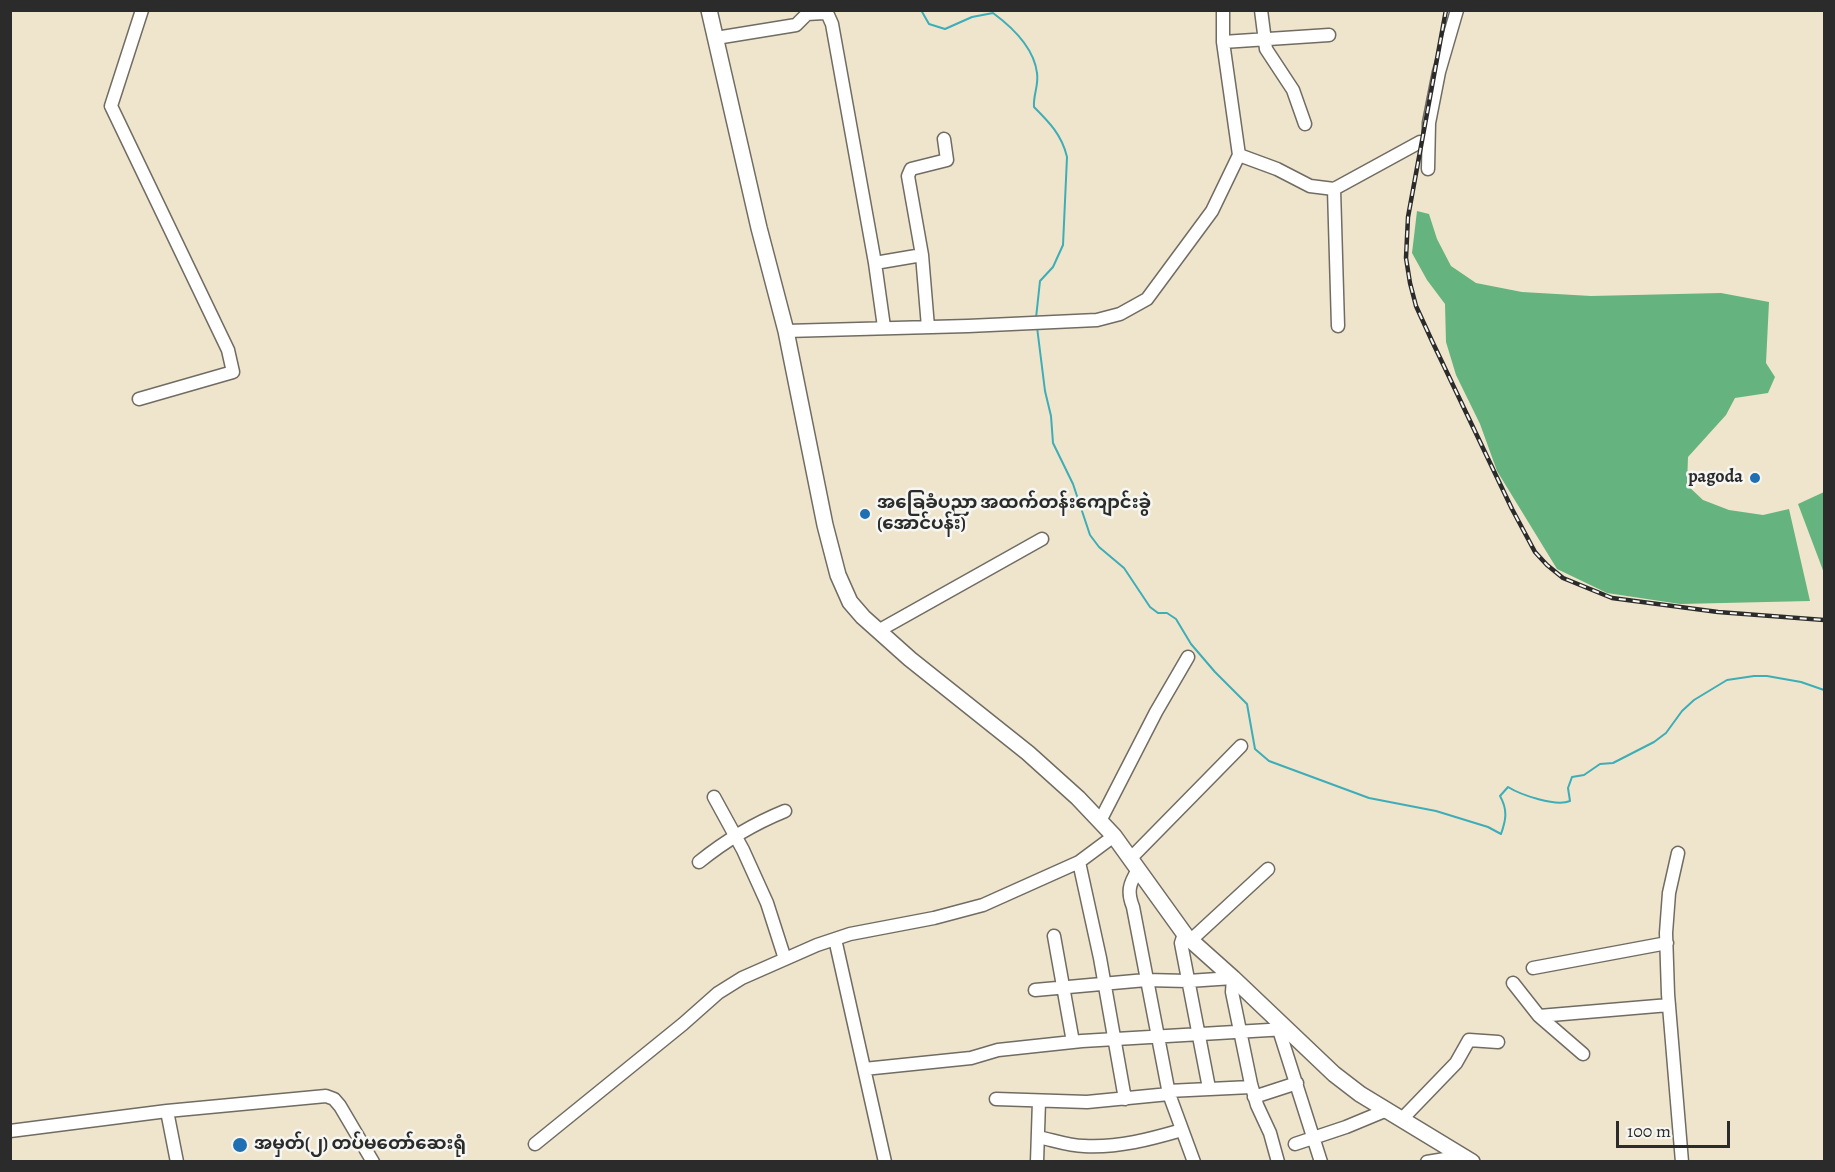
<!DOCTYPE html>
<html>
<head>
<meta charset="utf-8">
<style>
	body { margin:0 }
	#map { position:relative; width:1835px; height:1172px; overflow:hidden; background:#efe5cc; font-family:Alegreya,serif }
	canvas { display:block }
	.frame { position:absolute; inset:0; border:12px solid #2b2b2b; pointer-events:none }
	.scale { position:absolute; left:1616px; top:1121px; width:114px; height:27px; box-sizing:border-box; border:3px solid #2b2b2b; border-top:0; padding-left:8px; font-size:18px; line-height:21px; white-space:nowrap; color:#2b2b2b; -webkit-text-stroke:4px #f6f6f2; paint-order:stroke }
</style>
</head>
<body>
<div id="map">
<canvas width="1835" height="1172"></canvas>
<div class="frame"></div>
<div class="scale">100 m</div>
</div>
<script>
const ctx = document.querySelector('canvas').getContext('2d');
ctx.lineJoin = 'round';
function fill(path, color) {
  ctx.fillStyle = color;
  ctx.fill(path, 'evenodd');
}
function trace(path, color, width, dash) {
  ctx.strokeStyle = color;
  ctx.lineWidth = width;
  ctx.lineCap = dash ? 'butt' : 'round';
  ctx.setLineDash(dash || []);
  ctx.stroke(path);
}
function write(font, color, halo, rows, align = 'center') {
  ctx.font = font + ' Alegreya,"Noto Sans Myanmar",serif';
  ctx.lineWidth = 5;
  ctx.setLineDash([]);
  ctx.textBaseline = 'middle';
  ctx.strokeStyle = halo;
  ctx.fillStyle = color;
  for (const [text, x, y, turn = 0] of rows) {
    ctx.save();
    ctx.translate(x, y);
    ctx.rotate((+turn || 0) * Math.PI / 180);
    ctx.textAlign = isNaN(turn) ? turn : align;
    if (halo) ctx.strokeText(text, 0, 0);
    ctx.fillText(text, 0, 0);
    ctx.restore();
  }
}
fill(new Path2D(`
	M1417,211L1429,214L1437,239L1451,266L1476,283L1522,292L1591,296L1721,293L1769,302L1766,363L1775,377L1768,393L1735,398L1726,415L1688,457L1687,485L1703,500L1729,510L1763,515L1789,509L1810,601L1680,604L1607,593L1557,569L1497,471L1480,424L1456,375L1446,342L1445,304L1427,280L1412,253Z
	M1824,492V573L1798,504Z`), '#65b47f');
trace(new Path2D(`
	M921,10L929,24L945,29L972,17L993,13C1012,27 1034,48 1037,73C1039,85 1033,95 1034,107C1049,122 1062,135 1067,157L1063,245L1053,267L1040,281L1036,318
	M1037,327L1045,391L1051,416L1053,443L1073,484L1090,535L1099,547L1124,568L1150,607L1158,613H1167L1176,619L1191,644L1215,672L1247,704L1255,749L1269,761L1369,798L1436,811L1488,827L1501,834C1506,820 1508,810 1500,796L1508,787C1521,795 1556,807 1570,801L1568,788L1572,777L1584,775L1600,764L1613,763L1654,742L1666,733L1682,711L1694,700L1727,680L1754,676H1767L1801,682L1824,690`), '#3dadb7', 2);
const minor = new Path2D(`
	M1261,10L1266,49L1293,90L1305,124
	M807,14L824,13L828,15L832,24L875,263L884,327
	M716,38L796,25L807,14V10
	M1223,42L1329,35
	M1239,155L1277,169L1310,186L1334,189L1420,142
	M1428,169L1429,123L1439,72L1457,10
	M1334,189L1338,326
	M875,263L922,255
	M928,327L922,255L908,176L911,169L947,160L944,139
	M786,331L968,326L1097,320L1120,314L1147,299L1212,211L1239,155L1223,42V10
	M139,399L233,372L228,350L111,106L142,10
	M878,631L1042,539
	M714,797L743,850L767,903L785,959
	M1100,821L1156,712L1188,657
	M1678,853L1669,893L1666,933L1668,994L1682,1162
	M1130,859L1241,746
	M699,862C725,841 753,824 785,811
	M1079,862L1100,958L1125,1099
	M1138,870C1129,884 1127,892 1133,907L1169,1094L1194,1162
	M1184,934L1181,943L1209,1088
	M1054,936L1073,1042
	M835,939L885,1162
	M1191,940L1268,869
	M1533,968L1667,943
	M1513,983L1539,1016
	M1035,990L1146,980L1188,981L1233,978L1232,992L1251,1084L1257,1105L1270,1133L1278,1162
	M1279,1030L1321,1162
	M1583,1054L1539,1016L1669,1005
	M864,1069L971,1058L998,1050L1082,1041L1286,1029
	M1168,1091L1251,1087
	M1254,1097L1297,1083
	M996,1099L1087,1102L1169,1094
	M167,1111L326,1096L334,1099L340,1106L373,1162
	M1402,1119L1456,1063L1469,1040L1498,1042
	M10,1131L167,1111L177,1162
	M1038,1137C1053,1140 1069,1146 1084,1146C1118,1148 1151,1139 1182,1130
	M535,1144L683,1024L718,993L742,978L817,945L850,934L934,918L983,905L1079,862L1114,836
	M1295,1144L1346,1127L1387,1110
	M1037,1162L1039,1101
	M1427,1162L1463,1156`);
const major = new Path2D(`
	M709,10L759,228L786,331L825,525L838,575L850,602L863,617L910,659L1028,753L1078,798L1114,836L1186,936L1233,978L1334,1074L1360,1094L1472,1162`);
trace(minor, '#706c63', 15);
trace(major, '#706c63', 18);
trace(minor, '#fff', 12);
trace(major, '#fff', 15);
const rail = new Path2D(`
	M1446,10L1408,217L1406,258L1410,283L1416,306L1432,341L1512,509L1535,552L1547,565L1563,578L1612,598L1718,612L1824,620`);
trace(rail, '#2b2b2b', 4.5);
trace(rail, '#f6f6f2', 2, [7]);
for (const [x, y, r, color] of [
	[1755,478,6,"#1f6fb2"],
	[865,514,6,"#1f6fb2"],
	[240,1145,8,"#1f6fb2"]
]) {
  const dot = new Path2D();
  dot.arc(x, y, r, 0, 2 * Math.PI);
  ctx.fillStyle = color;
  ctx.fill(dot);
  trace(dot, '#f6f6f2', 2);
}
write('bold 18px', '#2b2b2b', '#f6f6f2', [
	["pagoda",1743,478,"right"],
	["အခြေခံပညာ အထက်တန်းကျောင်းခွဲ",877,504],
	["(အောင်ပန်း)",877,525],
	["အမှတ်(၂) တပ်မတော်ဆေးရုံ",254,1145]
], 'left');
</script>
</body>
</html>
